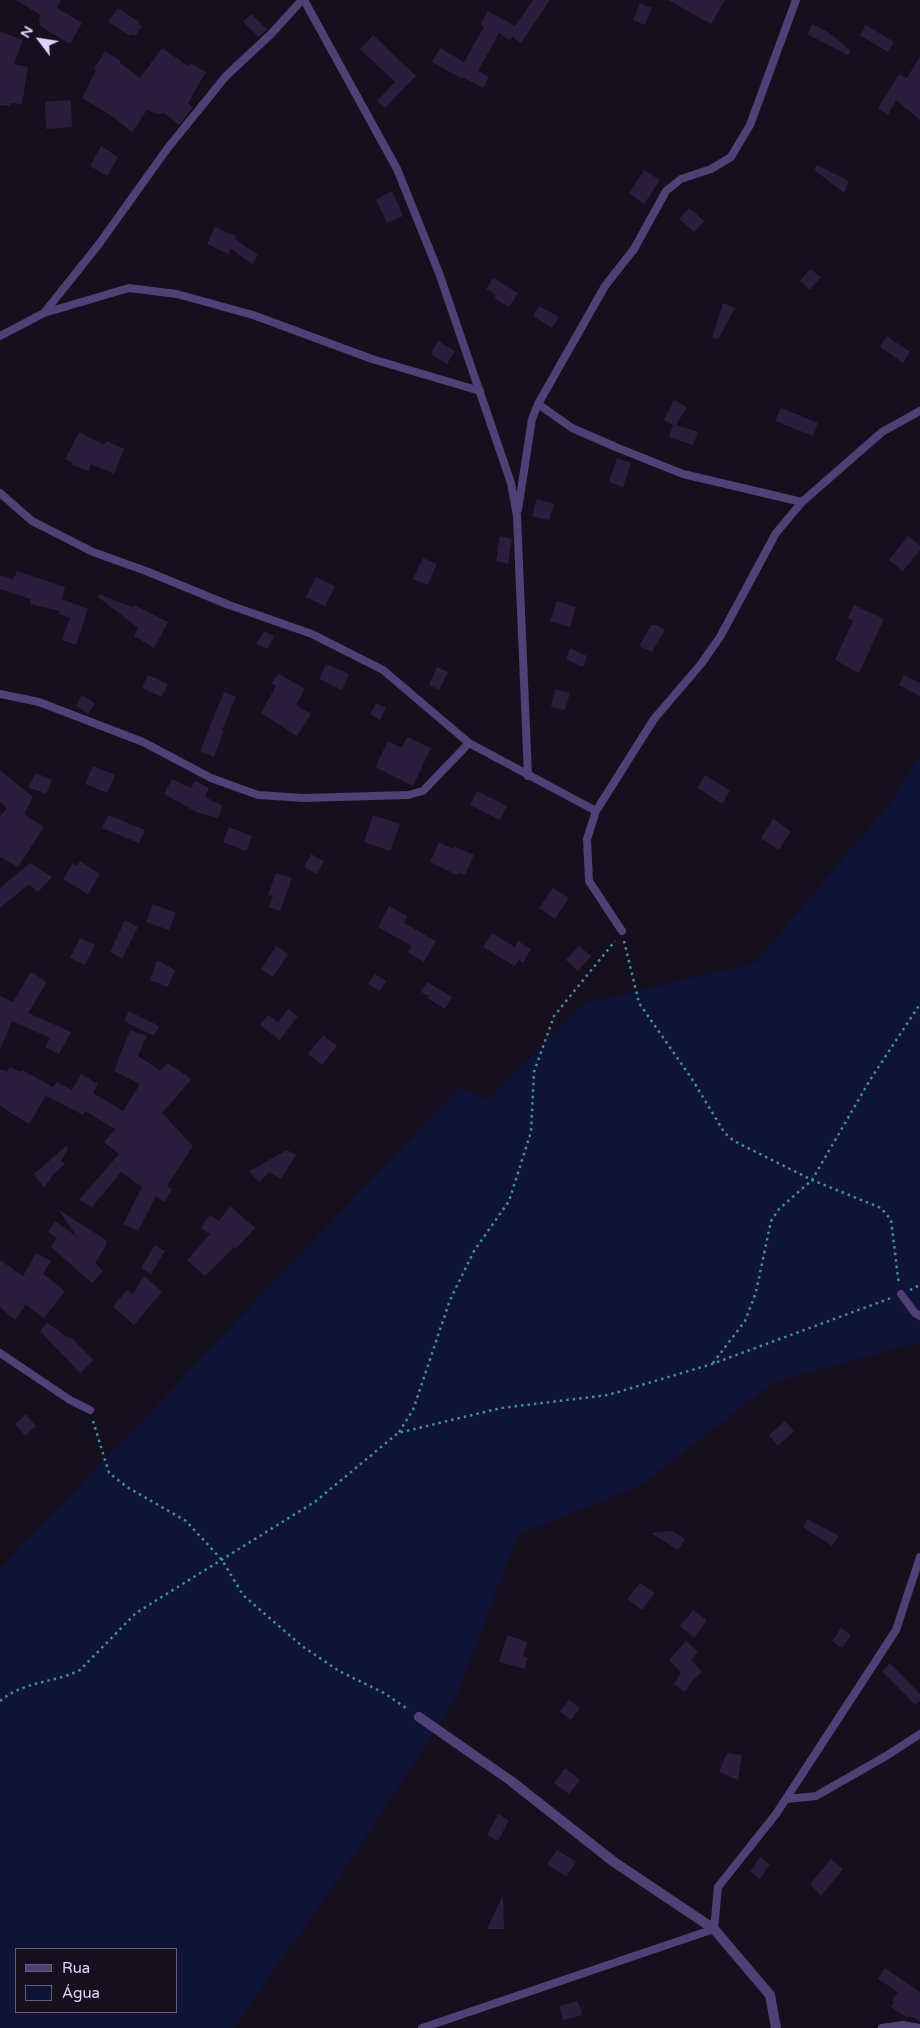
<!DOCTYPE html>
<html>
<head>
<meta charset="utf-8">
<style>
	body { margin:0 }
	#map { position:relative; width:920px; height:2028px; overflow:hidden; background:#150f1e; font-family:"Varela Round",sans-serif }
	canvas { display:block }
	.legend { position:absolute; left:15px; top:1948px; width:162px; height:65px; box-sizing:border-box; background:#150f1e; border:1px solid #665d76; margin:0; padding:6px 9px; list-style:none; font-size:15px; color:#e0d2f9 }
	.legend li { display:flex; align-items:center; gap:10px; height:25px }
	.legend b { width:25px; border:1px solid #665d76 }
	.north { position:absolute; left:15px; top:15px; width:50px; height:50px; -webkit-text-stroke:4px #150f1e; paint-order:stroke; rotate:301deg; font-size:14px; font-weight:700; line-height:20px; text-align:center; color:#e0d2f9 }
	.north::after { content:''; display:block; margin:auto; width:18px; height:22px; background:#e0d2f9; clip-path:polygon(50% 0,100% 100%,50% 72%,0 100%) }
</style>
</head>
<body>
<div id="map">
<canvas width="920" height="2028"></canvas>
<ul class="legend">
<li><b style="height:6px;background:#4f4076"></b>Rua</li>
<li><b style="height:14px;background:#0f1436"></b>Água</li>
</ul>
<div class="north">N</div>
</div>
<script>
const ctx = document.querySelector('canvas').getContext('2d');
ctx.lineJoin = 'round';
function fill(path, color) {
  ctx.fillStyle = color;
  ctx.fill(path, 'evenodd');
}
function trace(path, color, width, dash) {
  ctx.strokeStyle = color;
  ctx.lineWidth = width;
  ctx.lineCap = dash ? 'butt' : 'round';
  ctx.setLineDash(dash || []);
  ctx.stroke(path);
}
fill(new Path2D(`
	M920,754V1342L774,1382L641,1485L518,1535L455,1700L345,1869L234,2028H0V1569L460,1087L489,1100L583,1004L755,963L892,801ZM16,1949H176V2012H16Z`), '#0f1436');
fill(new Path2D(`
	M15,0H61L57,8L82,23L70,44L40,26L39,19L41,15Z
	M533,0H550L521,43L512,37L509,40L499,33L478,71L489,77L483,88L462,77L461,78L432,62L440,48L464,62L484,27L481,24L488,11L515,26Z
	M668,0H725L711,24Z
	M640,3L652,8L645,25L633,20Z
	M118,8L139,22L138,24L142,26L135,36L132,34L130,36L108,22Z
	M251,14L267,29L259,37L243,22Z
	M812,24L828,32L851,51L848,55L807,34Z
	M866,25L894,42L888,52L860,35Z
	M0,31L23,40L14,64L28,67L22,104L11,103L10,106L0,105Z
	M373,35L416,76L385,108L377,101L395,82L360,49Z
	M162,48L188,66L190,63L206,72L188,103L193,107L179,125L164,113L158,114L147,110L132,132L109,114L82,98L96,70L94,69L105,51L121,61L120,63L140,78Z
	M920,56V120L896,100L888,115L878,108L899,74L907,78Z
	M71,100L72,127L46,129L45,102Z
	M101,146L118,157L107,176L90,166Z
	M817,165L849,181L844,193L814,170Z
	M644,170L660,180L644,204L629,193Z
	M392,191L403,216L387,223L376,199Z
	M689,208L704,221L694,232L679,219Z
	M215,227L236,236L235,239L258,255L252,264L231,249L228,254L207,244Z
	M810,269L821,277L810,290L800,281Z
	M493,278L518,293L509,307L494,298L496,295L486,289Z
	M723,303L735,308L718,340L712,338Z
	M539,306L559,317L552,328L533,316Z
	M887,336L910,352L903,363L880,347Z
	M438,341L455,351L447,364L431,354Z
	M674,400L687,407L676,425L698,432L693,445L669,437L673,425L664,420Z
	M781,408L818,423L813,436L775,421Z
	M79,432L104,445L106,441L124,449L114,474L91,464L89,471L72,465L73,463L65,459Z
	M617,458L631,463L623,487L609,482Z
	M537,499L554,504L549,520L532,516Z
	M500,536L512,539L508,564L496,561Z
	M908,536L920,546V550L903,571L889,560Z
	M423,558L437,564L428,585L413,579Z
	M17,571L65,587L62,599L88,609L76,645L62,640L70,618L59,614L60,611L30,604L31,599L0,589V575L13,580Z
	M316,577L335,586L325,606L306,597Z
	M99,594L132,607L134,605L168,622L154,648L134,636L138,628L98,597Z
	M557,601L576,607L570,627L550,621Z
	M854,605L884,619L859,673L835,660L853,621L848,618Z
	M651,625H656L665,630L652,652L639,646Z
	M264,631L274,636L268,649L256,644Z
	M570,648L587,656L583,667L566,659Z
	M326,664L349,674L342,690L319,679Z
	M437,667L448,672L439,690L429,685Z
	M278,673L305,689L296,705L311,714L297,736L261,713L276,686L272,683Z
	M148,675L168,684L162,697L142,688Z
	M904,675L920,683V696L899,685Z
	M555,689L570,693L565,710L551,707Z
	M224,692L236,697L222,730L224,731L214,757L200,751Z
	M82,695L95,703L88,714L76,706Z
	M376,703L386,708L380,720L370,714Z
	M407,737L431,748L413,786L375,767L388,741L402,748Z
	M93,766L115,775L107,793L85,784Z
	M0,770L33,797L24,814L44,827L18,867L0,857V816L7,808L0,802Z
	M36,773L52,780L46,794L28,787Z
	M705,775L730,791L722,804L698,788Z
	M172,779L191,788L195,781L209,788L205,797L223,806L218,818L196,812L164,794Z
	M477,791L507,806L500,820L470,805Z
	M108,815L145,830L139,843L102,828Z
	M373,815L400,824L390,851L364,842Z
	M773,819L791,831L779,850L761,838Z
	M229,827L252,836L246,851L223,842Z
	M439,842L453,849L454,846L474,855L465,875L458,873L457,875L430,862Z
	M311,854L324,861L317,874L304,867Z
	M80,861L100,874L88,894L63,879L73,863L77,866Z
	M30,863L52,877L38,892L29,884L0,908V888Z
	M276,873L292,878L280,911L269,907L273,896L268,895Z
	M553,888L569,898L555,919L539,908Z
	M153,904L176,913L169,930L146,922Z
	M389,906L407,916L404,923L436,941L424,962L408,953L412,946L378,927Z
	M125,920L138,927L122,959L110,952Z
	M492,933L515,947L518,941L531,949L523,963L519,960L515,966L483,947Z
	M80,938L95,945L85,965L70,958Z
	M276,946L288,954L273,977L261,969Z
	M579,946L591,956L578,971L566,960Z
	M157,960L175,970L168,987L150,980Z
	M31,972L47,982L28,1013L71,1032L59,1054L45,1047L50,1038L12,1021L0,1050V996L13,1002Z
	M375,974L386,981L380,991L368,984Z
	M427,982L452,997L445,1009L427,998L429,996L421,992Z
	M288,1009L298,1016L280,1040L260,1025L268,1015L278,1022Z
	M129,1011L159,1026L154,1036L124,1021Z
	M130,1030L147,1036L138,1056L161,1071L167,1063L192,1079L162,1113L193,1146L167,1186L172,1190L164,1202L156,1196L138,1231L123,1224L142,1187L121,1172L92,1207L79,1200L119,1154L104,1142L115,1129L85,1111L83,1115L46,1096L29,1124L0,1106V1069L7,1072L10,1067L21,1072L22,1070L53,1087L57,1082L72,1090L81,1074L98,1084L93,1093L123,1111L140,1084L114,1071Z
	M323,1035L337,1046L322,1065L308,1054Z
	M66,1146L68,1149L61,1161L65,1164L52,1176L44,1188L34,1174Z
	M287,1150L296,1155L281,1179L269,1172L259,1182L249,1171Z
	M230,1206L255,1228L236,1249L234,1247L205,1276L187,1260L210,1234L201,1228L210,1215L219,1221Z
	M59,1210L106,1240V1245L95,1263L103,1271L92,1283L51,1247L57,1238L48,1232L55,1221L77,1237Z
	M155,1245L165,1251L151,1274L141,1268Z
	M36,1253L51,1261L43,1274L65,1291L44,1318L26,1305L15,1320L0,1307V1260L23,1276Z
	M144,1276L162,1292L134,1325L113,1307L127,1290L133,1294Z
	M47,1323L69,1338L70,1336L93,1360L80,1373L40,1331Z
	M26,1414L36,1426L25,1436L15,1424Z
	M785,1421L794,1431L778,1446L769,1435Z
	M807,1519L839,1536L832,1546L803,1527Z
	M673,1531L685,1539L678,1550L651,1533Z
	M640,1583L655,1593L642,1610L627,1599Z
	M693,1610L707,1620L694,1638L680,1626Z
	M841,1628L851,1635L842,1648L832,1641Z
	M507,1635L527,1642L523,1656L528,1658L525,1669L499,1662Z
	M686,1641L698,1652L691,1660L702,1672L692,1681L685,1692L674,1684L681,1673L669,1660Z
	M890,1663L920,1694V1701L915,1705L882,1671Z
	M569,1700L580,1708L571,1720L560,1712Z
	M727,1753L742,1755L738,1780L719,1772Z
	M565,1768L580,1780L569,1794L554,1783Z
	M498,1814L509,1820L498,1841L487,1835Z
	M557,1850L576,1862L566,1877L547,1864Z
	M760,1857L770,1864L760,1879L750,1872Z
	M831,1859L843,1869L821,1896L810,1884Z
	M503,1895L504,1929H487Z
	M885,1968L920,1992V2021L909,2016L908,2018L891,2007L894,2002L892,2001L898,1992L878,1979Z
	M578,2001L582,2015L563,2020L559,2006Z`), '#2b1e3c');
trace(new Path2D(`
	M624,941L639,1003L692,1079L724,1132L729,1137L736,1142L812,1180L881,1208L891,1220L899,1285
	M910,1290L920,1285
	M713,1363L745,1321L756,1292L771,1221L779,1209L812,1180L870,1080L920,1004
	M93,1421L109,1473L127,1487L186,1521L222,1560L243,1595L302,1646L339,1671L384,1693L409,1710
	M399,1432L413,1410L450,1300L474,1251L509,1201L531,1132L534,1072L554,1016L615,941
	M0,1701C26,1680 52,1684 80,1670L136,1613L316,1501L398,1433L501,1408L608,1395L712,1364L891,1298`), '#3d8fa1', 2.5, [2.5, 4]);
trace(new Path2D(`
	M304,0L397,169L439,273L511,483L517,516L528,776
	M44,313L99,244L167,149L226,76L271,34L302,0
	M0,336L44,313L129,288L177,294L253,315L372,359L480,391
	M538,404L572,428L618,448L683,474L802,502
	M0,493L32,521L93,552L146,571L229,605L312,634L383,670L469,743L596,811
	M518,510L532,419L538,404L605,286L634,249L666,191L681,179L711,169L731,157L750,125L796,0
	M0,694L39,702L143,742L211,778L258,795L304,798L408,795L423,791L469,743
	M622,931L589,881L587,839L596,811L654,719L701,664L720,637L776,533L802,502L882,432L920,411
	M901,1294L915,1313L920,1316
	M0,1353L70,1400L90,1410
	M787,1799L816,1796L886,1756L920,1734
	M422,2028L714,1929L718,1887L776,1814L896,1630L920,1557
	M882,2028L903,2025L920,2028`), '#4f4076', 8);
trace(new Path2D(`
	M419,1717L511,1781L614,1862L714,1929L770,1995L776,2028`), '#4f4076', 10);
</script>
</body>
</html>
